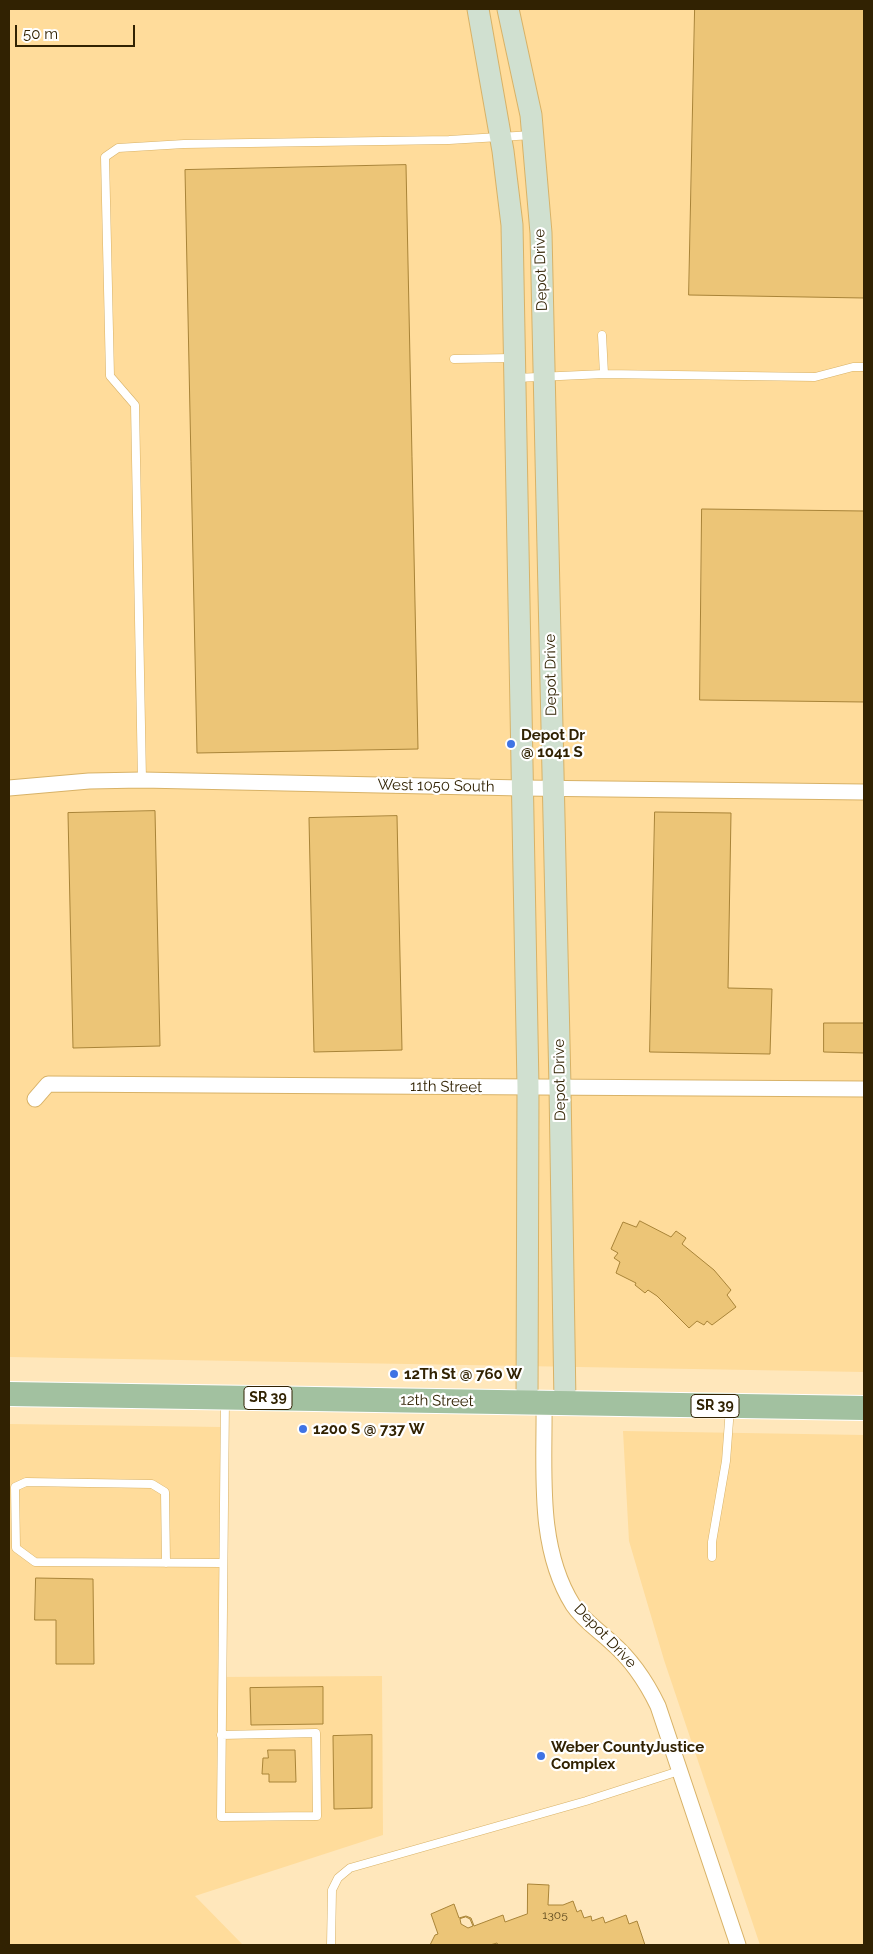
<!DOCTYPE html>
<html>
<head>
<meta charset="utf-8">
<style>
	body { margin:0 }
	#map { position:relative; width:873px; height:1954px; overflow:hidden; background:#ffe7bb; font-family:Raleway,sans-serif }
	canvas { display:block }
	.frame { position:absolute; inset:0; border:10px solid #312202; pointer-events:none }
	.scale { position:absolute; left:15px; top:25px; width:120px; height:22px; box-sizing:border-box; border:2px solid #312202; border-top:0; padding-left:6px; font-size:15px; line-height:18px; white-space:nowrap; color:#312202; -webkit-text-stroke:4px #fff; paint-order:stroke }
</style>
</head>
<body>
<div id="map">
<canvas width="873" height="1954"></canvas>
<div class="frame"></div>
<div class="scale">50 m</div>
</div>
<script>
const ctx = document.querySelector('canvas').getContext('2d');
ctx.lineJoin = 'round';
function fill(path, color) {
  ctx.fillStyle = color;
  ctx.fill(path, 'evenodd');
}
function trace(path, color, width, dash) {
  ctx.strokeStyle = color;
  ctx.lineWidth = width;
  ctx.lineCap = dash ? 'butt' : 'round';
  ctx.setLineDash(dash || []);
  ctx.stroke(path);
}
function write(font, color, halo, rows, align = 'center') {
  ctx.font = font + ' Raleway,sans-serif';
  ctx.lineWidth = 4.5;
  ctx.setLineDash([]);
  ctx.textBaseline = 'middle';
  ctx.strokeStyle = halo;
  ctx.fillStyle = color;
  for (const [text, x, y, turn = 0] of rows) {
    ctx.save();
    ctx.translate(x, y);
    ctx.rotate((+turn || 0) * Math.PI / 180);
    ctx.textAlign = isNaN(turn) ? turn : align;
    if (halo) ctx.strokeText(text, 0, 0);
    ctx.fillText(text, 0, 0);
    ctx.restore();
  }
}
fill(new Path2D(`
	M9,9H864V1372L9,1357Z
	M9,1424L221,1427L218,1677L382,1676L383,1835L195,1896L243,1945H9Z
	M623,1431L864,1435V1945H760L664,1660L629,1541Z`), '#ffdc9b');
const building = new Path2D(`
	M695,9H864V298L689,295Z
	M406,165L418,749L197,753L185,170Z
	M702,509L864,511V702L700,700Z
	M155,811L160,1046L73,1048L68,813Z
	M655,812L731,813L728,988L772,989L770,1054L650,1052Z
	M397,816L402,1050L314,1052L309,818Z
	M824,1023H864V1053L824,1052Z
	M640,1221L671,1237L676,1231L686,1238L682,1244L714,1270L731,1290L727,1295L736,1307L712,1325L707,1321L704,1325L697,1321L689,1328L657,1296L648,1290L645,1293L635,1285L636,1283L616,1273L620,1262L614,1258L618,1253L611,1249L618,1233L623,1222L636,1227Z
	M36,1578L93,1579L94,1664H56V1620H35Z
	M323,1687V1724L251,1725L250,1688Z
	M372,1735V1808L334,1809L333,1736Z
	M268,1750H295L296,1782H269V1774H262L263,1758H268Z
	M528,1884L549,1885L548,1905H563L573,1901L577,1912L581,1910L584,1918L591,1916L592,1921L603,1917L605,1923L626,1915L629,1924L637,1921L645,1945H498L497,1943L490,1945H430L435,1935L438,1934L431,1914L454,1904L459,1918L466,1916L471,1918L474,1926L503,1915L505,1922L527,1914ZM466,1917L470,1919L473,1926L468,1928L461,1924L460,1919Z`);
fill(building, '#ecc577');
trace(building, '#a98438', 1);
const lane = new Path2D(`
	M454,359L512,358
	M604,374L815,377L853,367H864
	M516,378L604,374L602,335
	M142,780L135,405L110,376L105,157L118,148L184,144L449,140L533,135
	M712,1557V1542L726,1461L730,1408
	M166,1563L165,1492L152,1484L26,1482L15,1487L16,1548L35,1562L223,1563
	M221,1735L316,1733L317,1816L221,1817L225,1399
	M331,1945L332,1890L338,1878L350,1868L586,1801L679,1771`);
const street = new Path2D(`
	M9,788L89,781L142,780L522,788L864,792
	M35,1099L48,1084L864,1089
	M544,1403C545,1469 536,1546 573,1605C583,1620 598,1630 611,1642C632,1660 646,1681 658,1706L738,1945`);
const secondary = new Path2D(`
	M478,9L503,151L512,225L528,1087L527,1403
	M508,9L531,115L541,233L560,1087L565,1403`);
const primary = new Path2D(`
	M9,1394L864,1408`);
trace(lane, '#d8b267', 9);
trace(street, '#d8b267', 17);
trace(secondary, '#d8b267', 23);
trace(primary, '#fff', 26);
trace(lane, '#fff', 8);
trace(street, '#fff', 15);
trace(secondary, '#d0e0d0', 21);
trace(primary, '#a2c1a0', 24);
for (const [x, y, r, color] of [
	[511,744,5,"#3f73e4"],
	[394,1374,5,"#3f73e4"],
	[303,1429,5,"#3f73e4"],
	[541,1756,5,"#3f73e4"]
]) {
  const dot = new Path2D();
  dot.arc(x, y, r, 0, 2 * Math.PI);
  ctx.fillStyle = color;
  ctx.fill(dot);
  trace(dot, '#fff', 2);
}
write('12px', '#604b1f', null, [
	["1305",555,1915]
]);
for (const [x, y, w] of [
	[268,1398,48],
	[715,1406,48]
]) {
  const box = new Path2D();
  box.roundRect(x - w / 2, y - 11.5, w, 23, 4);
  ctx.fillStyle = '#fff';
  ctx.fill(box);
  trace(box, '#312202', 1);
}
write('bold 14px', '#312202', null, [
	["SR 39",268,1398],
	["SR 39",715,1406]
]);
write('15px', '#312202', '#fff', [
	["Depot Drive",541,270,-92],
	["Depot Drive",551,675,-91],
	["West 1050 South",436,786,1],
	["Depot Drive",560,1080,-91],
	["11th Street",446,1087,1],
	["12th Street",437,1401,1],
	["Depot Drive",605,1636,46]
]);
write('bold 15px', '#312202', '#fff', [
	["Depot Dr",521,735],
	["@ 1041 S",521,752],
	["12Th St @ 760 W",404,1374],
	["1200 S @ 737 W",313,1429],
	["Weber CountyJustice",551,1747],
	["Complex",551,1764]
], 'left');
</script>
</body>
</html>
